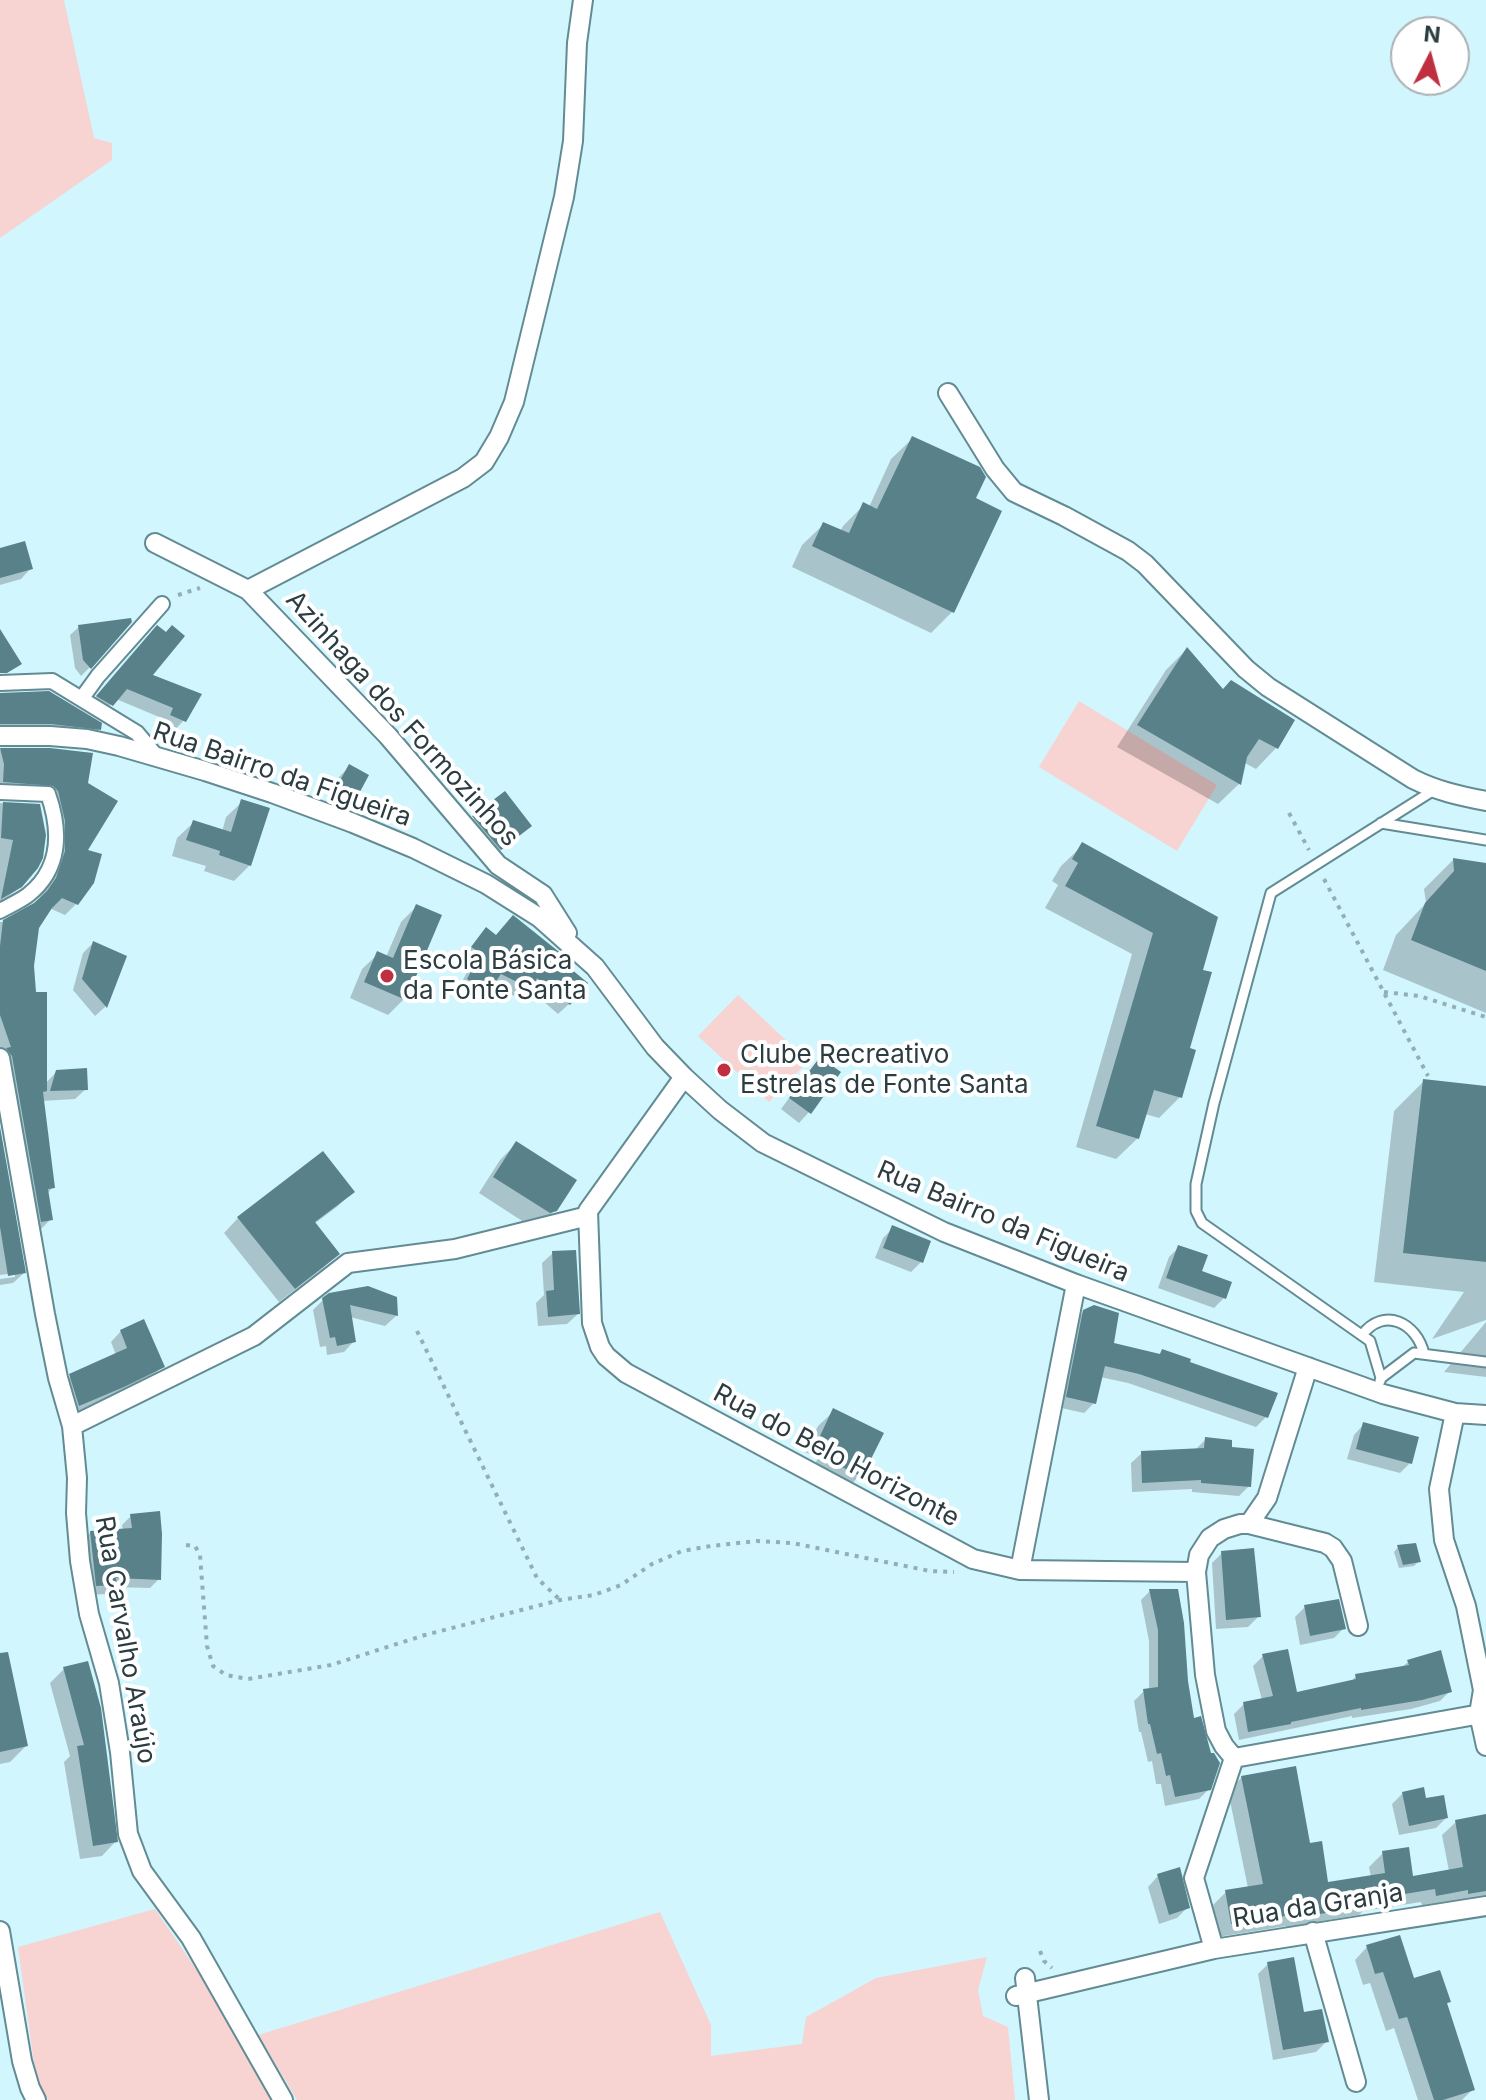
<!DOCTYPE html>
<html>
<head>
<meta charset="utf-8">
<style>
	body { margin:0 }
	#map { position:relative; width:1486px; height:2100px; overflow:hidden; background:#d2f6fd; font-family:Inter,sans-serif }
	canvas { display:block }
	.north { position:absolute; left:1390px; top:16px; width:80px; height:80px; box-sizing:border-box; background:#fff; border:2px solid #abb1b3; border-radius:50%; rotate:6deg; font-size:22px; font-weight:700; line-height:32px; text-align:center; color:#2c3d41 }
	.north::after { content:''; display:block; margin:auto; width:28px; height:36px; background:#c02f3f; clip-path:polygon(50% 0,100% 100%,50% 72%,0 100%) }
</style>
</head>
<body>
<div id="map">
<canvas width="1486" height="2100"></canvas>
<div class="north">N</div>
</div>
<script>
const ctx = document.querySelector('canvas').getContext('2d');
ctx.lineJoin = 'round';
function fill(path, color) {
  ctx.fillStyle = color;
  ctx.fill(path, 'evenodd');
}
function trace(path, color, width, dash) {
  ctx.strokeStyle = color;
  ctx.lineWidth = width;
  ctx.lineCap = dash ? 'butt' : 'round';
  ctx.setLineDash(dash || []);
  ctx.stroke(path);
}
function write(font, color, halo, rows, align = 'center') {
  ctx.font = font + ' Inter,sans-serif';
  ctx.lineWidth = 8;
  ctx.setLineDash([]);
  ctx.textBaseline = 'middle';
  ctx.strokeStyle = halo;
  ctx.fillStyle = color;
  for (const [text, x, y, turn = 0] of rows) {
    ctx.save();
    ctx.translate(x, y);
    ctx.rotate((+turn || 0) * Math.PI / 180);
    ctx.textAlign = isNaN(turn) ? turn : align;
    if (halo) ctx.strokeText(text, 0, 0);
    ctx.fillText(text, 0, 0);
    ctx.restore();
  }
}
fill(new Path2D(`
	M0,0H64L94,138L112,143V160L0,238Z
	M1079,701L1217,785L1177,851L1039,767Z
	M738,995L808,1061L769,1102L698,1036Z
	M155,1909L207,1985L274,2100H48L41,2089L34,2063L18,1947Z
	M660,1912L711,2025V2056L802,2044L806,2017L876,1978L987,1957L978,1990L983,2016L1008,2027L1015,2100H297L258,2035Z`), '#f7d3d2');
fill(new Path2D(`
	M913,438L973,499L952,612L931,633L792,567L802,545L824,524L840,532L843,526L864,505L869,507L891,459Z
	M0,550L31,568L21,579L0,585Z
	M130,622L90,667L81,676L75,668L70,635L79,627Z
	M147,638L149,676L184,720L174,731L161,726L164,719L116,699L101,715L87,707Z
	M1187,649L1223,692L1277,747L1256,769L1243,762L1239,784L1218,804L1117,747L1166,670Z
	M0,695L99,729L88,740L0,734Z
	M0,750H49L86,784L85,852L76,904L65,915L49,908L37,927L32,966L45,1084L57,1071L86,1089L75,1099L42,1101L53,1187L47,1194L50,1220L39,1231L0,1062V922H4L37,903L51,878L56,848L42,796L0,793Z
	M349,767L353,799L343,810L326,801L339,777Z
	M505,794L530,826L490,859L463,828Z
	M242,802L250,865L234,881L204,871L206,866L172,856L177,838L193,823L222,832L226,817Z
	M0,803L39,806L18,889L0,903Z
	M1083,845L1201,971L1180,1097L1159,1118L1145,1114L1138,1138L1116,1159L1076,1147L1132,954L1045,908L1058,885L1052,881L1061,866Z
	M1453,860L1486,865V1013L1383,970L1396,935L1426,903L1424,889Z
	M417,906L404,999L388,1015L350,998L362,969L378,954L386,957L401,922Z
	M486,930L495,937L562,964L569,1004L558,1014L530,990L521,999L491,985L477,1000L458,989L472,963L463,958Z
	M93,943L124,957L105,1007L95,1016L73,990L83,953Z
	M820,1060L809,1112L799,1123L781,1109L810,1070Z
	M1424,1081L1486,1088V1320L1432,1339L1464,1292L1374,1282L1394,1111Z
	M0,1139L24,1273L13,1283L0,1285V1279L15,1277V1273L0,1275Z
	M516,1144L555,1210L539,1227L533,1228L479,1193L500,1160Z
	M352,1192L338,1206L314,1224L338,1254L323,1268L279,1302L224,1233L238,1218Z
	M893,1228L921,1262L911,1272L875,1258L883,1238Z
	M1179,1247L1224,1298L1214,1308L1158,1288L1169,1257Z
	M553,1253L578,1314L567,1324L538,1326L536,1303L544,1295L542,1263Z
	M395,1298L396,1316L385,1326L350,1317L354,1341L344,1352L327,1355L326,1346L320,1347L313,1310L323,1300Z
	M1084,1311L1111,1345L1158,1356L1162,1351L1187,1363L1266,1417L1256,1427L1128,1383L1100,1377L1094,1403L1084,1413L1057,1407L1074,1322Z
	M1486,1322V1377L1444,1372Z
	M121,1331L162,1366L152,1377L112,1397L68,1415L60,1386L71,1376L116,1355L111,1342Z
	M834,1411L860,1475L845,1491L810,1474L818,1458L805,1452L818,1426Z
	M1364,1424L1410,1463L1400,1473L1347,1459L1354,1435Z
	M1206,1439L1230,1449L1249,1486L1239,1496L1192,1492V1489L1132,1492L1131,1463L1142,1453L1195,1450Z
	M131,1516L159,1579L150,1588L112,1587L106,1594L88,1595L81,1542L90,1533L123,1531L122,1525Z
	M1398,1547L1419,1561L1414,1566L1399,1568L1394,1552Z
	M1222,1553L1259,1616L1248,1627L1216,1629L1212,1563Z
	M1150,1591L1192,1720L1209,1789L1199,1799L1165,1806L1161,1784H1156L1152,1761L1148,1762L1141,1732H1139L1134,1701L1144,1691L1149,1690V1641L1141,1600Z
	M1305,1607L1344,1628L1334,1638L1300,1645L1295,1617Z
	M1263,1656L1296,1694L1350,1683L1356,1676L1401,1668L1408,1662L1450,1691L1440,1701L1411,1709L1352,1718V1716L1239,1740L1234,1714L1244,1704L1262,1700L1253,1666Z
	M64,1669L116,1841L102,1856L80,1859L64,1762L70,1756L50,1683Z
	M0,1689L26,1746L10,1762L0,1764Z
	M1242,1777L1309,1845L1326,1884L1371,1877L1369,1867L1383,1853L1412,1878L1449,1871L1442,1835L1456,1822L1486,1816V1901L1423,1909L1421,1902L1363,1911L1359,1915L1322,1921L1317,1925L1286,1930V1926L1218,1937L1213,1905L1226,1892L1248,1888L1228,1791Z
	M1403,1793L1425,1801L1446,1818L1436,1828L1399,1835L1392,1804Z
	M1158,1876L1188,1907L1177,1918L1159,1924L1148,1887Z
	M1367,1947L1413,1981L1449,2001L1446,2005L1473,2089L1462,2100H1418L1394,2028L1386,2031L1370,1983L1363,1985L1355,1960Z
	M1268,1964L1303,2015L1327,2041L1316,2052L1273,2060L1258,1974Z`), '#0003');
fill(new Path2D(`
	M912,436L980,467L986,477L976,498L1002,511L954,613L812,546L823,522L849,533L863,502L877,509Z
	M25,541L33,569L0,578V548Z
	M131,618L132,622L91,669L83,660L78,625Z
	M157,625L166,632L172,625L185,636L153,675L202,694L186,722L170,715L173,708L127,689L113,706L96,696Z
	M0,629L22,664L7,673H0Z
	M1187,647L1223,689L1231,680L1295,720L1278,749L1259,739L1247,757L1241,785L1137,725Z
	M49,691L102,723L101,730L51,724H0V693Z
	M0,748H50L93,753L88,783L118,801L88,850L102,854L94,883L78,905L62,898L52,908L39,928L34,966L36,992H47V1091L43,1092L55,1188L48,1189L53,1220L41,1222L12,1056L6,1048L11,1047L0,1015V946L3,920L34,903L47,891L56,878L65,851V821L58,791L53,786L3,782L4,764Z
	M349,764L369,775L355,801L335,790Z
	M505,791L532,826L501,850L472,816Z
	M241,799L270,808L251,866L219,855L220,851L186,840L193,820L231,832Z
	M3,802L40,804L46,835L43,858L38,868L22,887L1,899L13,840L1,838Z
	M1082,842L1218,917L1203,970L1212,972L1190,1048L1196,1050L1182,1098L1154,1090L1139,1139L1096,1126L1153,933L1065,886L1078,863L1072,859Z
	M1453,858L1486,863V971L1411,940L1425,903L1454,871Z
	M416,904L442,915L406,1000L364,982L377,951L393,958Z
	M513,915L568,959L565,964L588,983L570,1005L537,978L533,990L501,974L489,991L467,979L481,953L471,947L486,927L496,935Z
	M93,941L127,956L107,1008L82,979Z
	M820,1057L841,1072L811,1114L789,1098Z
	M87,1068L88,1090L50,1091L56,1070Z
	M1423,1079L1486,1086V1262L1403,1253Z
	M0,1127L26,1273L8,1276L0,1227Z
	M516,1141L577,1180L557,1211L550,1213L493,1177Z
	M323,1151L355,1192L315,1222L340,1254L295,1289L237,1217Z
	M892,1225L931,1241L923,1263L883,1248Z
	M1178,1245L1208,1255L1202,1271L1232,1282L1226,1299L1166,1278Z
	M576,1250L580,1314L548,1317L546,1291L554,1290L552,1251Z
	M368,1286L397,1297L398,1316L350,1305L356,1342L337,1346L335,1337L330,1338L322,1298L329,1293Z
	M1094,1305L1119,1313L1114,1343L1160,1354L1162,1349L1191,1359L1190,1362L1278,1393L1268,1418L1139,1374L1105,1366L1096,1404L1066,1397L1083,1310Z
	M144,1319L165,1367L124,1387L79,1406L69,1374L127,1348L120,1330Z
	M833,1408L884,1433L862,1477L824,1458L832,1442L820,1436Z
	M1363,1422L1419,1437L1412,1464L1356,1449Z
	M1205,1437L1232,1440V1447L1254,1449L1251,1487L1201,1483V1480L1142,1483L1141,1451L1204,1448Z
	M160,1511L162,1534L161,1580L116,1578L117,1585L96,1586L90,1531L132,1528L130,1514Z
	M1416,1543L1421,1562L1403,1565L1397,1545Z
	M1254,1548L1261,1617L1226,1620L1221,1551Z
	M1149,1589H1178L1184,1623L1188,1681L1194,1718L1201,1716L1211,1753H1214L1220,1763L1211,1790L1175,1797L1170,1775L1166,1776L1161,1753L1157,1754L1150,1724H1148L1143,1689L1158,1687V1630Z
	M1339,1599L1346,1629L1310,1636L1304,1605Z
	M1288,1649L1297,1692L1356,1679L1355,1674L1409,1665L1407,1660L1441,1650L1452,1692L1422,1700L1361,1710V1708L1291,1722V1724L1248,1732L1243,1702L1273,1696L1262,1654Z
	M8,1652L28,1746L0,1752V1653Z
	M88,1661L101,1708L118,1842L93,1846L77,1746L84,1745L63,1667Z
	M1296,1766L1310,1843L1322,1841L1328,1882L1385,1873L1382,1851L1409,1847L1413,1876L1463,1867L1455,1820L1486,1814V1891L1468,1894V1890L1436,1896L1435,1889L1374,1899V1902L1332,1908L1333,1912L1299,1917V1914L1231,1924L1225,1890L1263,1884L1241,1776Z
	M1424,1787L1426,1798L1444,1795L1448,1818L1409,1826L1402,1792Z
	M1180,1867L1190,1908L1169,1915L1157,1874Z
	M1400,1935L1414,1978L1440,1970L1451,2002L1447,2003L1475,2090L1443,2100H1434L1407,2017L1399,2019L1383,1972L1375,1974L1366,1945Z
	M1294,1957L1304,2012L1322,2009L1329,2042L1283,2050L1267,1962Z`), '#58818a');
const service = new Path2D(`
	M1381,823L1486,840
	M1362,1335C1384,1306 1417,1323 1424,1354
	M1381,1378L1370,1341L1202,1223L1196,1211V1184L1214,1103L1271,893L1434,790
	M1380,1381L1381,1378L1414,1353L1486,1362`);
const pedestrian = new Path2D(`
	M0,683L52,681L137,733L157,757
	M82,698L98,676L162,604
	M0,792L48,794C61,831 61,869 28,895C20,901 9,906 0,911`);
const minor = new Path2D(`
	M948,393L995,469L1014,492L1064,516L1128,551L1145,564L1246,669L1268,687L1413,779C1437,791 1460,796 1486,801
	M155,543L248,590L388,736L498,865L543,895L567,933
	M248,590L463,478L484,462L499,437L514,402L564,197L573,141L577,43L583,0
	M0,736H50L87,739L119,746L205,771L272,793L353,823L413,848L486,884L540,918L595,967L655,1047L684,1077L720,1110L763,1143L944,1232L1076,1284L1383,1394L1455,1413L1486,1415
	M0,1058L45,1314L58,1378L72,1426L77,1478L76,1513L80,1561L89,1614L109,1683L120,1752L128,1834L142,1871L191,1938L283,2100
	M684,1077L588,1211L592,1323L600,1347L606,1356L626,1373L973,1559L1020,1570L1196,1572
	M1455,1413L1439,1489L1444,1540L1466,1606L1483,1690L1479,1714L1486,1746
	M72,1426L254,1336L348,1263L455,1249L588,1216
	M1249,1524L1267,1498L1308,1367
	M1020,1570L1076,1284
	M1358,1626L1342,1561L1333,1548L1325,1543L1249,1524H1240L1224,1529L1210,1538L1199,1555L1196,1572L1205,1675L1216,1731L1224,1746L1234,1758L1486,1713
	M0,1931L22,2061L30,2088L36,2100
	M1313,1932L1356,2082
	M1214,1949L1194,1878L1234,1758
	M1025,1978L1039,2100
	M1016,1996L1214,1949L1486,1906`);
trace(service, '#628b94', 13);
trace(pedestrian, '#628b94', 18);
trace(minor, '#628b94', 22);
trace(new Path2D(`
	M178,595L200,588
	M1289,813L1309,850
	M1324,879L1428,1076
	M1384,992L1419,996L1486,1017
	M417,1331L537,1578L559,1599
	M186,1545L195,1546L200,1555L207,1646L213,1666L226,1675L248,1679L331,1665L425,1635L560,1600L594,1595L621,1585L652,1564L682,1551L711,1546L757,1541L792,1543L930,1571L954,1572
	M1040,1951L1044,1961L1052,1968`), '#92afb5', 4, [4, 6]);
trace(service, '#fff', 9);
trace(pedestrian, '#fff', 14);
trace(minor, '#fff', 18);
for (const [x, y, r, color] of [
	[387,976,8,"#c02f3f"],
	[724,1070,8,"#c02f3f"]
]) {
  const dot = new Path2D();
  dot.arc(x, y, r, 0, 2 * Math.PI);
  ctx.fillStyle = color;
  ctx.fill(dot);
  trace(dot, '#fff', 3);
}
write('26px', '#2c3d41', '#fff', [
	["Azinhaga dos Formozinhos",402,719,48],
	["Rua Bairro da Figueira",282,775,19],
	["Rua Bairro da Figueira",1003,1222,23],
	["Rua do Belo Horizonte",836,1456,28],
	["Rua Carvalho Araújo",125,1640,80],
	["Rua da Granja",1318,1906,-9]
]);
write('26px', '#2c3d41', '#fff', [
	["Escola Básica",403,961],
	["da Fonte Santa",403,991],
	["Clube Recreativo",740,1055],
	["Estrelas de Fonte Santa",740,1085]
], 'left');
</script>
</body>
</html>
